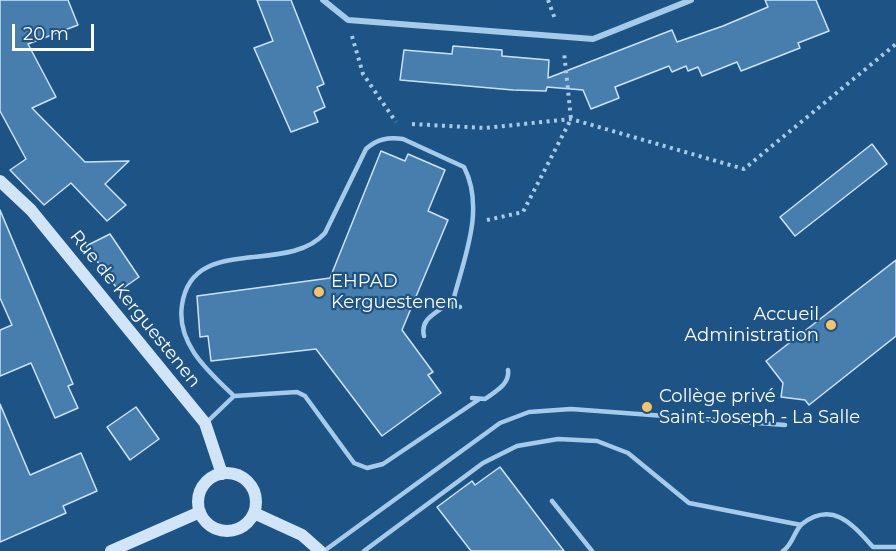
<!DOCTYPE html>
<html>
<head>
<meta charset="utf-8">
<style>
	body { margin:0 }
	#map { position:relative; width:896px; height:551px; overflow:hidden; background:#1e5485; font-family:Montserrat,sans-serif }
	canvas { display:block }
	.scale { position:absolute; left:12px; top:24px; width:82px; height:27px; box-sizing:border-box; border:3px solid #fff; border-top:0; padding-left:8px; font-size:18px; line-height:21px; white-space:nowrap; color:#fff; -webkit-text-stroke:4px #1e5485; paint-order:stroke }
</style>
</head>
<body>
<div id="map">
<canvas width="896" height="551"></canvas>
<div class="scale">20 m</div>
</div>
<script>
const ctx = document.querySelector('canvas').getContext('2d');
ctx.lineJoin = 'round';
function fill(path, color) {
  ctx.fillStyle = color;
  ctx.fill(path, 'evenodd');
}
function trace(path, color, width, dash) {
  ctx.strokeStyle = color;
  ctx.lineWidth = width;
  ctx.lineCap = dash ? 'butt' : 'round';
  ctx.setLineDash(dash || []);
  ctx.stroke(path);
}
function write(font, color, halo, rows, align = 'center') {
  ctx.font = font + ' Montserrat,sans-serif';
  ctx.lineWidth = 4.5;
  ctx.setLineDash([]);
  ctx.textBaseline = 'middle';
  ctx.strokeStyle = halo;
  ctx.fillStyle = color;
  for (const [text, x, y, turn = 0] of rows) {
    ctx.save();
    ctx.translate(x, y);
    ctx.rotate((+turn || 0) * Math.PI / 180);
    ctx.textAlign = isNaN(turn) ? turn : align;
    if (halo) ctx.strokeText(text, 0, 0);
    ctx.fillText(text, 0, 0);
    ctx.restore();
  }
}
const building = new Path2D(`
	M0,0H68L78,25L28,44L56,97L32,108L85,162L129,161L105,184L126,205L107,221L71,183L44,205L10,170L26,159L0,111Z
	M257,0H291L324,84L317,87L325,107L314,112L318,122L291,132L254,48L273,41Z
	M765,0H816L829,31L798,43L800,48L741,71L737,62L702,76L698,67L688,71L686,66L672,72L669,66L615,87L619,98L591,109L583,90L547,87L546,91L513,90L400,80L404,50L452,54L453,46L502,50V56L549,60L548,78L672,30L677,42L723,26L768,7Z
	M872,144L887,164L795,236L780,217Z
	M381,151L405,161L408,154L445,170L428,211L448,220L402,330L433,372L428,375L441,393L382,436L316,349L211,361L208,336L200,337L197,296L330,278Z
	M0,210L73,384L68,386L78,408L55,418L31,363L0,376V330L12,325L0,298Z
	M110,234L139,277L119,291L86,246Z
	M896,260V336L809,405L805,400L781,397L783,383L766,361Z
	M0,404L30,475L81,453L97,491L63,506L66,513L0,542Z
	M136,407L159,439L130,460L107,427Z
	M500,467L564,551H471L437,507L472,481L475,485Z`);
fill(building, '#477eae');
trace(building, '#cbe3f7', 1.5);
trace(new Path2D(`
	M548,0L555,19
	M352,36L363,74L396,122
	M412,124L485,128L571,119L744,169L896,44
	M487,220L523,212L571,119L564,52`), '#a6cbea', 4, [3, 4.5]);
trace(new Path2D(`
	M424,336C420,320 434,314 445,306L460,307
	M234,396C209,372 176,344 182,305C192,233 287,276 325,233L366,149C377,139 388,137 403,139L464,167C486,210 463,260 452,305
	M472,398L485,399C496,391 510,384 508,370
	M207,422L234,396L297,392L305,396L354,463L367,468L383,464L478,400
	M552,501L592,551
	M324,551L500,423L529,412L571,409L785,425
	M364,551L483,463L517,446L558,439L597,441L628,453L689,503L801,525
	M783,551C793,544 794,531 802,524C833,500 853,525 873,547H896`), '#a6cbea', 4.5);
trace(new Path2D(`
	M323,0L348,20L593,39L691,0`), '#a6cbea', 6);
trace(new Path2D(`
	M0,181L31,210L205,423L222,474
	M198 502a29 29 0 1 1 58 0a29 29 0 1 1-58 0Z
	M254,513L302,535L320,551
	M111,551L200,512`), '#d2e5f8', 12);
for (const [x, y, r, color] of [
	[319,292,6,"#f9c266"],
	[831,325,6,"#f9c266"],
	[647,407,6,"#f9c266"]
]) {
  const dot = new Path2D();
  dot.arc(x, y, r, 0, 2 * Math.PI);
  ctx.fillStyle = color;
  ctx.fill(dot);
  trace(dot, '#1e5485', 2);
}
write('18px', '#fff', '#1e5485', [
	["EHPAD",331,282],
	["Kerguestenen",331,303],
	["Accueil",819,315,"right"],
	["Administration",819,336,"right"],
	["Collège privé",659,397],
	["Saint-Joseph - La Salle",659,418]
], 'left');
write('18px', '#fff', '#1e5485', [
	["Rue de Kerguestenen",135,309,51]
]);
</script>
</body>
</html>
